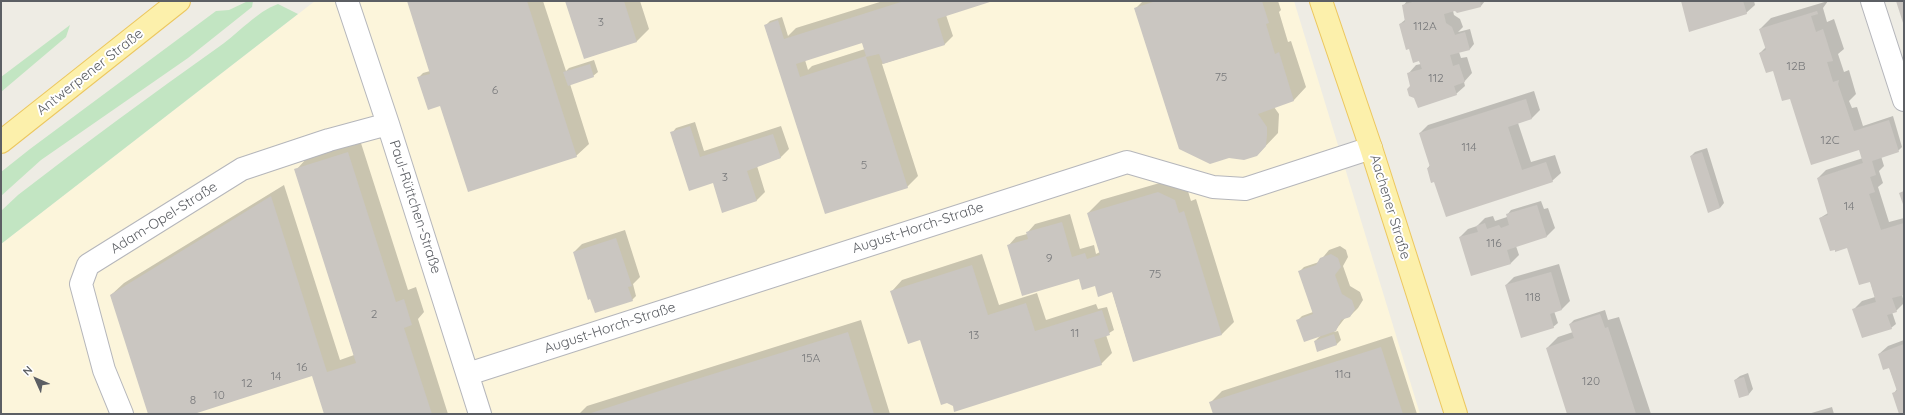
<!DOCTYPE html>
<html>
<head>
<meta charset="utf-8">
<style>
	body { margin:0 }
	#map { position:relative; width:1905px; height:415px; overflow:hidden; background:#eeece4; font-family:Quicksand,sans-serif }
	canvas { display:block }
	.frame { position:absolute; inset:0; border:2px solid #5c5f64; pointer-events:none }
	.north { position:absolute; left:16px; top:359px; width:40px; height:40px; -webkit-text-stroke:3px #fff; paint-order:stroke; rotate:315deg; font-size:11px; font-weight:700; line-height:16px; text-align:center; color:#5c5f64 }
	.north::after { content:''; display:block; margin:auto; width:14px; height:18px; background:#5c5f64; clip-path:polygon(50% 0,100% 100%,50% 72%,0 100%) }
</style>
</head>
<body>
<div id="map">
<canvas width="1905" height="415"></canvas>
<div class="frame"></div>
<div class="north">N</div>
</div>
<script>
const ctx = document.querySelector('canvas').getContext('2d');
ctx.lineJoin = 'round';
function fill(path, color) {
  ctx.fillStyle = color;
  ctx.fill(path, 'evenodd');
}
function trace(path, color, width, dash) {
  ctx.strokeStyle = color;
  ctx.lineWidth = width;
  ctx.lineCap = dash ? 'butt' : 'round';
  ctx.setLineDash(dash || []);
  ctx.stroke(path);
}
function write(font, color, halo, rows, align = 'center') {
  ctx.font = font + ' Quicksand,sans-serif';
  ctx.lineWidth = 4;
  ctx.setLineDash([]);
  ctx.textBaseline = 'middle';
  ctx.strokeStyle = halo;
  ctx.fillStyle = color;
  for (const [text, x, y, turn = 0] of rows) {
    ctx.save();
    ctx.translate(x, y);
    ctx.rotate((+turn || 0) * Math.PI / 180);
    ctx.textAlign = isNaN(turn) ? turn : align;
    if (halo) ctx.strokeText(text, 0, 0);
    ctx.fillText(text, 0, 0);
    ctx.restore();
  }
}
fill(new Path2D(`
	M315,1H1294L1420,414H1V244Z`), '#fcf5db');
fill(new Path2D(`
	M248,1H253L252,7L188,58L41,160L1,196V172L30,149L216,11L229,10Z
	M278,4L298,14L1,244V211L18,195C84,144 151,95 220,46C239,33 256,12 278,4Z
	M70,25L66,37L1,92V77Z`), '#c2e5c2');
fill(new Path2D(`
	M408,1H543L566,71L569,68L594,60L598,72L593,76L570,84L589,144L576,156L441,104L418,78L423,73L430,71Z
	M566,1H640L649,29L637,41L585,58Z
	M883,1H991L946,15L953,36L945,44L882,64L918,176L907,187L826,213L766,25L770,21L782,17L788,36L796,28ZM862,42L865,49L812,66L808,70L805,60Z
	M1143,1H1278L1281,10L1279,12L1288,42L1291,41L1306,87L1294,100L1274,107L1279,114L1278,133L1257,155L1135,9Z
	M1407,1H1485L1481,6L1453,11L1454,15L1460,19L1463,27L1458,32L1470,29L1474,44L1470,49L1459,52L1461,58L1467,57L1472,73L1464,82L1465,86L1456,94L1408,74L1416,65L1421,64L1400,24L1406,19L1403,6Z
	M1682,1H1754L1755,5L1746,13Z
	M1828,1L1823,8L1827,22L1834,19L1844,49L1838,54L1844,72L1849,70L1856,94L1849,101L1852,108L1857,107L1863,126L1893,116L1902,147L1898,151L1881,156L1884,166L1879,171L1883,183L1878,187L1889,222L1904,218V294H1902L1904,303L1896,311L1892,312L1896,324L1891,328L1854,309L1862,301L1875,297L1870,281L1847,247L1820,218L1828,213L1818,178L1826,170L1863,158L1860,148L1791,98L1773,69L1760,53L1766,47L1760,29L1771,18Z
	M1534,91L1540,110L1532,118L1518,123L1531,162L1555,155L1561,173L1552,181H1435L1428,168L1430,165L1420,133L1428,125Z
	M695,122L704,151L781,126L789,149L780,158L757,166L765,192L757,200L723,211L714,182L672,133L676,128Z
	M360,140L408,290L416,287L424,312L418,319L448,414H325L313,375L191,414H149L111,295L124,283L284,185L340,360L354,355L296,170L308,157Z
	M1707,148L1724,203L1720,208L1708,211L1691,156L1695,152Z
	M1170,180L1187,188L1191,201L1196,199L1234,322L1222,334L1133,360L1112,291L1008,246L1016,237L1027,234V233L1035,224L1070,214L1080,249L1094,245L1096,254L1100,252L1088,213L1101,200Z
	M1541,201L1544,209L1548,208L1555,228L1547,236L1516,246L1519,255L1511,263L1472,275L1460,237L1468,229L1477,226L1485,218L1493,216L1495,221L1507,217V215L1511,210Z
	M625,230L640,277L633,284L636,296L632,300L574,252L582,244Z
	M1340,246L1346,250L1348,257L1343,266L1350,286L1360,292L1363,300L1358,308L1349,317L1345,318L1334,332L1338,331L1341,340L1337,344L1315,341L1321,335L1298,320L1302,316L1313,312L1300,271L1304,267L1319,262L1329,250Z
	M982,254L999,305L1037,293L1046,320L1096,304L1098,309L1107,307L1114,330L1106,335L1112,353L1101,364L954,406L921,339L892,291L902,280Z
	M1559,264L1570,301L1562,309L1554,311L1558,323L1553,327L1506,285L1514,277Z
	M1605,310L1608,320L1619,317L1651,414H1568L1547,348L1558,337L1573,332L1570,324L1574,320Z
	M861,320L890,414H579L587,406Z
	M1392,336L1417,414H1214L1211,402L1222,391Z
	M1904,340V414H1900L1894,393L1897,389L1889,367L1879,354L1888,346Z
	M1748,373L1753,389L1749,394L1740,396L1735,380L1740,376Z
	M1832,407L1834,414H1808Z`), '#0003');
fill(new Path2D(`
	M407,1H527L577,157L468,192L440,106L428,110L417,77L430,74Z
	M565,1H624L637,42L584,59Z
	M904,1H993L937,19L945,45L883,64L879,54L866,57L908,188L825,214L764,25L778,20L784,39ZM862,43L866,56L800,77L796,64Z
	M1156,1H1262L1269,23L1266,24L1275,54L1279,52L1294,101L1258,114L1267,127V135L1266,146L1257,156L1244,160L1229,158L1210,164L1179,149L1134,8Z
	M1416,1H1480L1481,7L1457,13L1455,11L1444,14L1446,23L1452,27L1455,35L1465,32L1470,50L1450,55L1453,66L1459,64L1465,82L1454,86L1457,95L1418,108L1414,98L1409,96L1407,89L1410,86L1407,73L1422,69L1419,61L1413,63L1409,49L1406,50L1399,24L1405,22L1402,5Z
	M1681,1H1743L1747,14L1689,32Z
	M1896,1H1904V26Z
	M1817,11L1818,14L1811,16L1816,32L1823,29L1833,61L1827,62L1833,82L1839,80L1838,84L1854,131L1889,120L1899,152L1872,161L1876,175L1870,177L1875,192L1869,194L1881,230L1904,223V295L1892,298L1897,312L1887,315L1892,329L1862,338L1852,309L1876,302L1870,282L1859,285L1847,248L1835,252V250L1830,251L1819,218L1828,215L1817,178L1863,163L1859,150L1811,165L1790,99L1782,101L1773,71L1766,73L1759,53L1766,50L1759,29Z
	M590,64L594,77L568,86L563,72Z
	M1526,99L1532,119L1508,127L1522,170L1546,162L1553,182L1446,217L1434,182L1431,183L1427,168L1430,167L1419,133Z
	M690,126L700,157L773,134L781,158L747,171L757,201L722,213L713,183L689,191L670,132Z
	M348,152L396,302L404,299L412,325L404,328L432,414H324L312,376L194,414H148L110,295L271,196L327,372L356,363L294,169Z
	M1702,152L1720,208L1708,213L1690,156Z
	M1904,191V207L1899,193Z
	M1158,192L1175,200L1179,213L1184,211L1222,335L1133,362L1112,292L1098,297L1095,286L1082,290L1079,279L1022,296L1007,245L1028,239L1026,232L1062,222L1072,257L1085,253L1087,259L1100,255L1087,213Z
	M1537,205L1547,237L1507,250L1511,264L1471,276L1459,237L1478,232L1476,226L1485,223L1487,229L1499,225L1501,228L1509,225L1506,214Z
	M616,238L632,286L628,287L633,301L595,313L590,299L588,300L573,252Z
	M1331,254L1338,258L1341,267L1335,275L1342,294L1352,300L1355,309L1350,317L1341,320L1336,331L1304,342L1296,320L1313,314L1298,271L1316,265L1320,258Z
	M972,265L988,315L1026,303L1035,331L1102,310L1110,335L1094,340L1102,365L954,412L953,406L947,403L941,405L920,340L908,344L890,291Z
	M1551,272L1562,310L1550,314L1554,328L1521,338L1505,285Z
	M1600,314L1605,328L1608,327L1636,414H1567L1546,348L1574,338L1569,324Z
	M848,332L874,414H588L684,383Z
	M1334,334L1337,345L1317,352L1314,341Z
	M1904,344V414H1899L1892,393L1897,391L1889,368L1883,370L1878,354Z
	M1381,347L1403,414H1213L1209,402Z
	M1744,377L1749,395L1739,398L1734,380Z`), '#cac6c1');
const minor = new Path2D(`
	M347,1L388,124L480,414
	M1872,1L1904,100
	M468,374L1127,162L1213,187L1245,189L1371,148
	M122,414L104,370L81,284L88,265L242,169L329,140L388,124`);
const major = new Path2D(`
	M1321,1L1371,148L1456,414
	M1,142L179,1`);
trace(minor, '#b5b6bb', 24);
trace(major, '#ecc75f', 24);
trace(minor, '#fff', 22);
trace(major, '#fcf0ab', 22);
write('12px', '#78797b', null, [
	["3",601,22],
	["112A",1425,26],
	["12B",1796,66],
	["75",1221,77],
	["112",1436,78],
	["6",495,90],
	["12C",1830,140],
	["114",1469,147],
	["5",864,165],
	["3",725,177],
	["14",1849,206],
	["116",1494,243],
	["9",1049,258],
	["75",1155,274],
	["118",1533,297],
	["2",374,314],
	["11",1075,333],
	["13",974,335],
	["15A",811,358],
	["16",302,367],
	["11a",1343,374],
	["14",276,376],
	["120",1591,381],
	["12",247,383],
	["10",219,395],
	["8",193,400]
]);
write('14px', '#5c5f64', '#fff', [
	["Antwerpener Straße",90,72,-38],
	["Paul-Rüttchen-Straße",415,207,72],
	["Aachener Straße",1390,207,73],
	["Adam-Opel-Straße",164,218,-32],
	["August-Horch-Straße",918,228,-18],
	["August-Horch-Straße",610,328,-18]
]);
</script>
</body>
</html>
